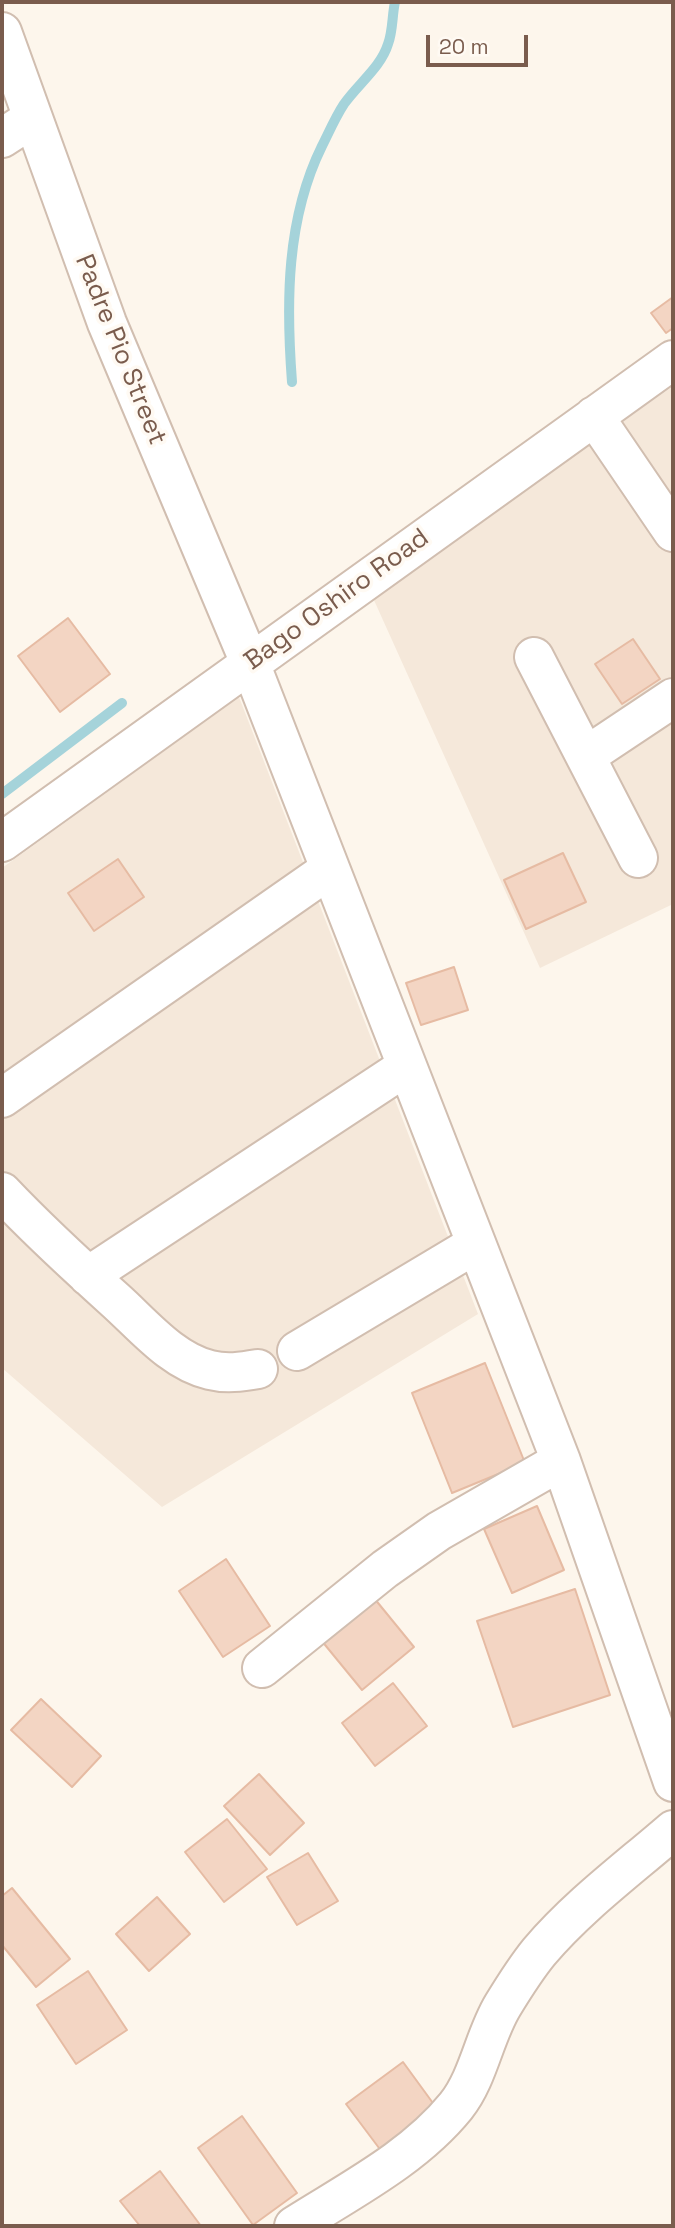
<!DOCTYPE html>
<html>
<head>
<meta charset="utf-8">
<style>
	body { margin:0 }
	#map { position:relative; width:675px; height:2228px; overflow:hidden; background:#fdf6ec; font-family:"Space Grotesk",sans-serif }
	canvas { display:block }
	.frame { position:absolute; inset:0; border:4px solid #7a5c4d; pointer-events:none }
	.scale { position:absolute; left:426px; top:35px; width:102px; height:32px; box-sizing:border-box; border:4px solid #7a5c4d; border-top:0; padding-left:9px; font-size:21px; line-height:24px; white-space:nowrap; color:#7a5c4d; -webkit-text-stroke:5px #fffaf3; paint-order:stroke }
</style>
</head>
<body>
<div id="map">
<canvas width="675" height="2228"></canvas>
<div class="frame"></div>
<div class="scale">20 m</div>
</div>
<script>
const ctx = document.querySelector('canvas').getContext('2d');
ctx.lineJoin = 'round';
function fill(path, color) {
  ctx.fillStyle = color;
  ctx.fill(path, 'evenodd');
}
function trace(path, color, width, dash) {
  ctx.strokeStyle = color;
  ctx.lineWidth = width;
  ctx.lineCap = dash ? 'butt' : 'round';
  ctx.setLineDash(dash || []);
  ctx.stroke(path);
}
function write(font, color, halo, rows, align = 'center') {
  ctx.font = font + ' "Space Grotesk",sans-serif';
  ctx.lineWidth = 7;
  ctx.setLineDash([]);
  ctx.textBaseline = 'middle';
  ctx.strokeStyle = halo;
  ctx.fillStyle = color;
  for (const [text, x, y, turn = 0] of rows) {
    ctx.save();
    ctx.translate(x, y);
    ctx.rotate((+turn || 0) * Math.PI / 180);
    ctx.textAlign = isNaN(turn) ? turn : align;
    if (halo) ctx.strokeText(text, 0, 0);
    ctx.fillText(text, 0, 0);
    ctx.restore();
  }
}
fill(new Path2D(`
	M673,386V904L540,968L373,598Z
	M239,697L478,1314L162,1507L2,1368V868Z`), '#f5e8da');
trace(new Path2D(`
	M292,382C286,303 286,219 322,146C329,132 336,116 344,104C358,84 381,67 388,44C393,31 392,15 395,2
	M2,794L122,703`), '#a5d3da', 10);
const building = new Path2D(`
	M673,297V328L666,333L651,313Z
	M68,618L110,674L60,712L18,656Z
	M633,639L660,679L622,704L595,664Z
	M563,853L586,902L526,929L504,880Z
	M118,859L144,897L94,931L68,893Z
	M454,967L468,1010L421,1025L406,983Z
	M485,1363L525,1463L452,1493L412,1393Z
	M537,1506L564,1570L512,1593L484,1529Z
	M226,1559L270,1626L223,1657L179,1591Z
	M575,1589L610,1695L513,1727L477,1621Z
	M374,1598L414,1647L362,1690L321,1640Z
	M393,1683L427,1726L375,1766L342,1723Z
	M41,1699L101,1756L72,1787L11,1730Z
	M259,1774L304,1823L270,1855L224,1806Z
	M227,1819L267,1869L224,1902L185,1852Z
	M308,1853L338,1901L297,1925L267,1877Z
	M12,1888L70,1959L36,1987L2,1945V1896Z
	M157,1897L190,1934L149,1971L116,1934Z
	M88,1971L127,2030L76,2064L37,2005Z
	M403,2062L438,2110L382,2152L346,2104Z
	M242,2116L297,2193L253,2225L198,2148Z
	M160,2171L201,2226H140L120,2201Z`);
fill(building, '#f3d5c3');
trace(building, '#e6bba3', 2);
const minor = new Path2D(`
	M2,32L107,323L250,663L561,1461L673,1782
	M2,138L33,118
	M594,416L673,532
	M534,657L638,858
	M586,756L673,698
	M2,842L673,360
	M2,1098L330,869
	M2,1192C38,1230 76,1265 115,1300C143,1325 172,1361 210,1370C226,1374 241,1372 258,1369
	M88,1276L407,1066
	M297,1351L476,1244
	M262,1668L385,1569L439,1531L561,1461
	M294,2226C349,2191 414,2158 456,2106C479,2077 484,2036 503,2005C514,1987 526,1968 539,1952C578,1906 628,1869 673,1830`);
trace(minor, '#d1beb0', 42);
trace(minor, '#fff', 38);
write('26px', '#7a5c4d', '#fffaf3', [
	["Padre Pio Street",120,350,68],
	["Bago Oshiro Road",337,600,-36]
]);
</script>
</body>
</html>
